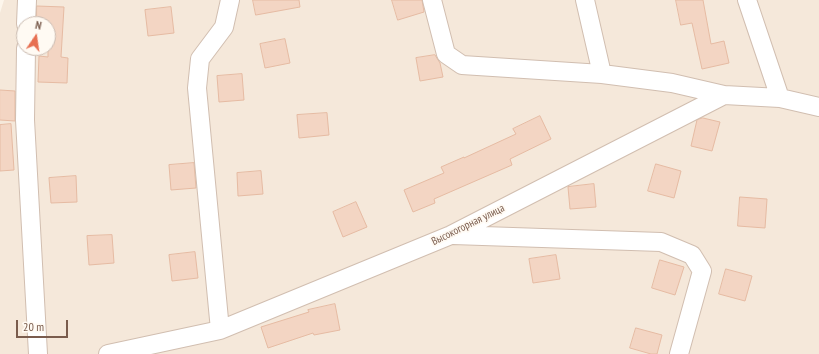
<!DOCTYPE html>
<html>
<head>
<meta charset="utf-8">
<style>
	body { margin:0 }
	#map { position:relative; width:819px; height:354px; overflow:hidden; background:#fdf6ec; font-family:"PT Sans Narrow",sans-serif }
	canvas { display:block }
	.north { position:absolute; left:16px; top:16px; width:40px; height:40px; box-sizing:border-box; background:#fffaf3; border:1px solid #cabbb1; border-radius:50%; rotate:13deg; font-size:11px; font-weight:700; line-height:16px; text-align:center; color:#7a5c4d }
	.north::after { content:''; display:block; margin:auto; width:14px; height:18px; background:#e76f51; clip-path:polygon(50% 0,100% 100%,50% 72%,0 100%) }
	.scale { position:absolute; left:16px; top:320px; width:52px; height:18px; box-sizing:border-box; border:2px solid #7a5c4d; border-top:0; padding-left:5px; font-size:12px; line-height:14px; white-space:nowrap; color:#7a5c4d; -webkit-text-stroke:3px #fffaf3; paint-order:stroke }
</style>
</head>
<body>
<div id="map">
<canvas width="819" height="354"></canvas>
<div class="north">N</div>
<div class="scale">20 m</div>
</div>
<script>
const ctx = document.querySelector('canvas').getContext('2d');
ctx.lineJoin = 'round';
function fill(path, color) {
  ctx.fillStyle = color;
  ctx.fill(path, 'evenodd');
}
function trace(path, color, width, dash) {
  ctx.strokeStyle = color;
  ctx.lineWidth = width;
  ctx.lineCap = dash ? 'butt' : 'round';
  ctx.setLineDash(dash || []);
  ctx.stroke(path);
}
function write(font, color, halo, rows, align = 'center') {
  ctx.font = font + ' "PT Sans Narrow",sans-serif';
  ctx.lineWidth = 3.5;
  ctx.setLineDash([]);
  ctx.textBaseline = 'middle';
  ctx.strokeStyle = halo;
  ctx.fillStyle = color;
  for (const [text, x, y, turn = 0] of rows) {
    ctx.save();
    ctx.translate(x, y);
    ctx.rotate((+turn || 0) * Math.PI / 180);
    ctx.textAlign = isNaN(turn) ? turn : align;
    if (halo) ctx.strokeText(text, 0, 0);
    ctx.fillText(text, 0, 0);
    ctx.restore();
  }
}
fill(new Path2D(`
	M4,0H819V354H0V13ZM24,24H48V48H24Z`), '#f5e8da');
const building = new Path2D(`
	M253,0H299L300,7L256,15Z
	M392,0H422L424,12L398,20Z
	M676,0H703L711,44L724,41L729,63L702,69L692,23L681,25Z
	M37,6L64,7L61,57L68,58L67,83L38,82L39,56L48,57V24H37Z
	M171,7L174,33L148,36L145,10Z
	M285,39L290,63L265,68L260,44Z
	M435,55L440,63L443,77L420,81L416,58Z
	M242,74L244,100L219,102L217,76Z
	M0,90L15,91V121L0,120Z
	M327,113L329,135L299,138L297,115Z
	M540,116L551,139L510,159L512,165L434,199L435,203L413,212L404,190L444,173L441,167L464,157V158L516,134L513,129Z
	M703,118L720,122L712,151L691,146L697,120Z
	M11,124L14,170L0,171V125Z
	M194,163L196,188L171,190L169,165Z
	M656,164L681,171L674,198L648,191Z
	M261,171L263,194L238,196L237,173Z
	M76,176L77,202L51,203L49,178Z
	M594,184L596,207L570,209L568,187Z
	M740,197L767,199L765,228L738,226Z
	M356,202L367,227L343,237L333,212Z
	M112,235L114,263L89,265L87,236Z
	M195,252L198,278L172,281L169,255Z
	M556,255L560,279L533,283L529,259Z
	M660,260L684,267L675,295L652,288Z
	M726,269L752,276L745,301L719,294Z
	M335,304L340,330L314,335L313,333L268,348L261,327L309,312L308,310Z
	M636,328L662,335L657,354H651L630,348Z`);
fill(building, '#f3d5c3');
trace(building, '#e6bba3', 1);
const minor = new Path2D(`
	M432,0L446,54L462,65L602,74L672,83L724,95
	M585,0L602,74
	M747,0L780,98
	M26,24L27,0
	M26,48L25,120L38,354
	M453,235L661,242L692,255L702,271L679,354
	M220,330L197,88L200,59L224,27L230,0
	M108,354L220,330L451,235L724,95L780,98L819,107`);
trace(minor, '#d1beb0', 20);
trace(minor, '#fff', 18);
write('11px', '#7a5c4d', '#fffaf3', [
	["Высокогорная улица",468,225,-26]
]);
</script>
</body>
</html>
